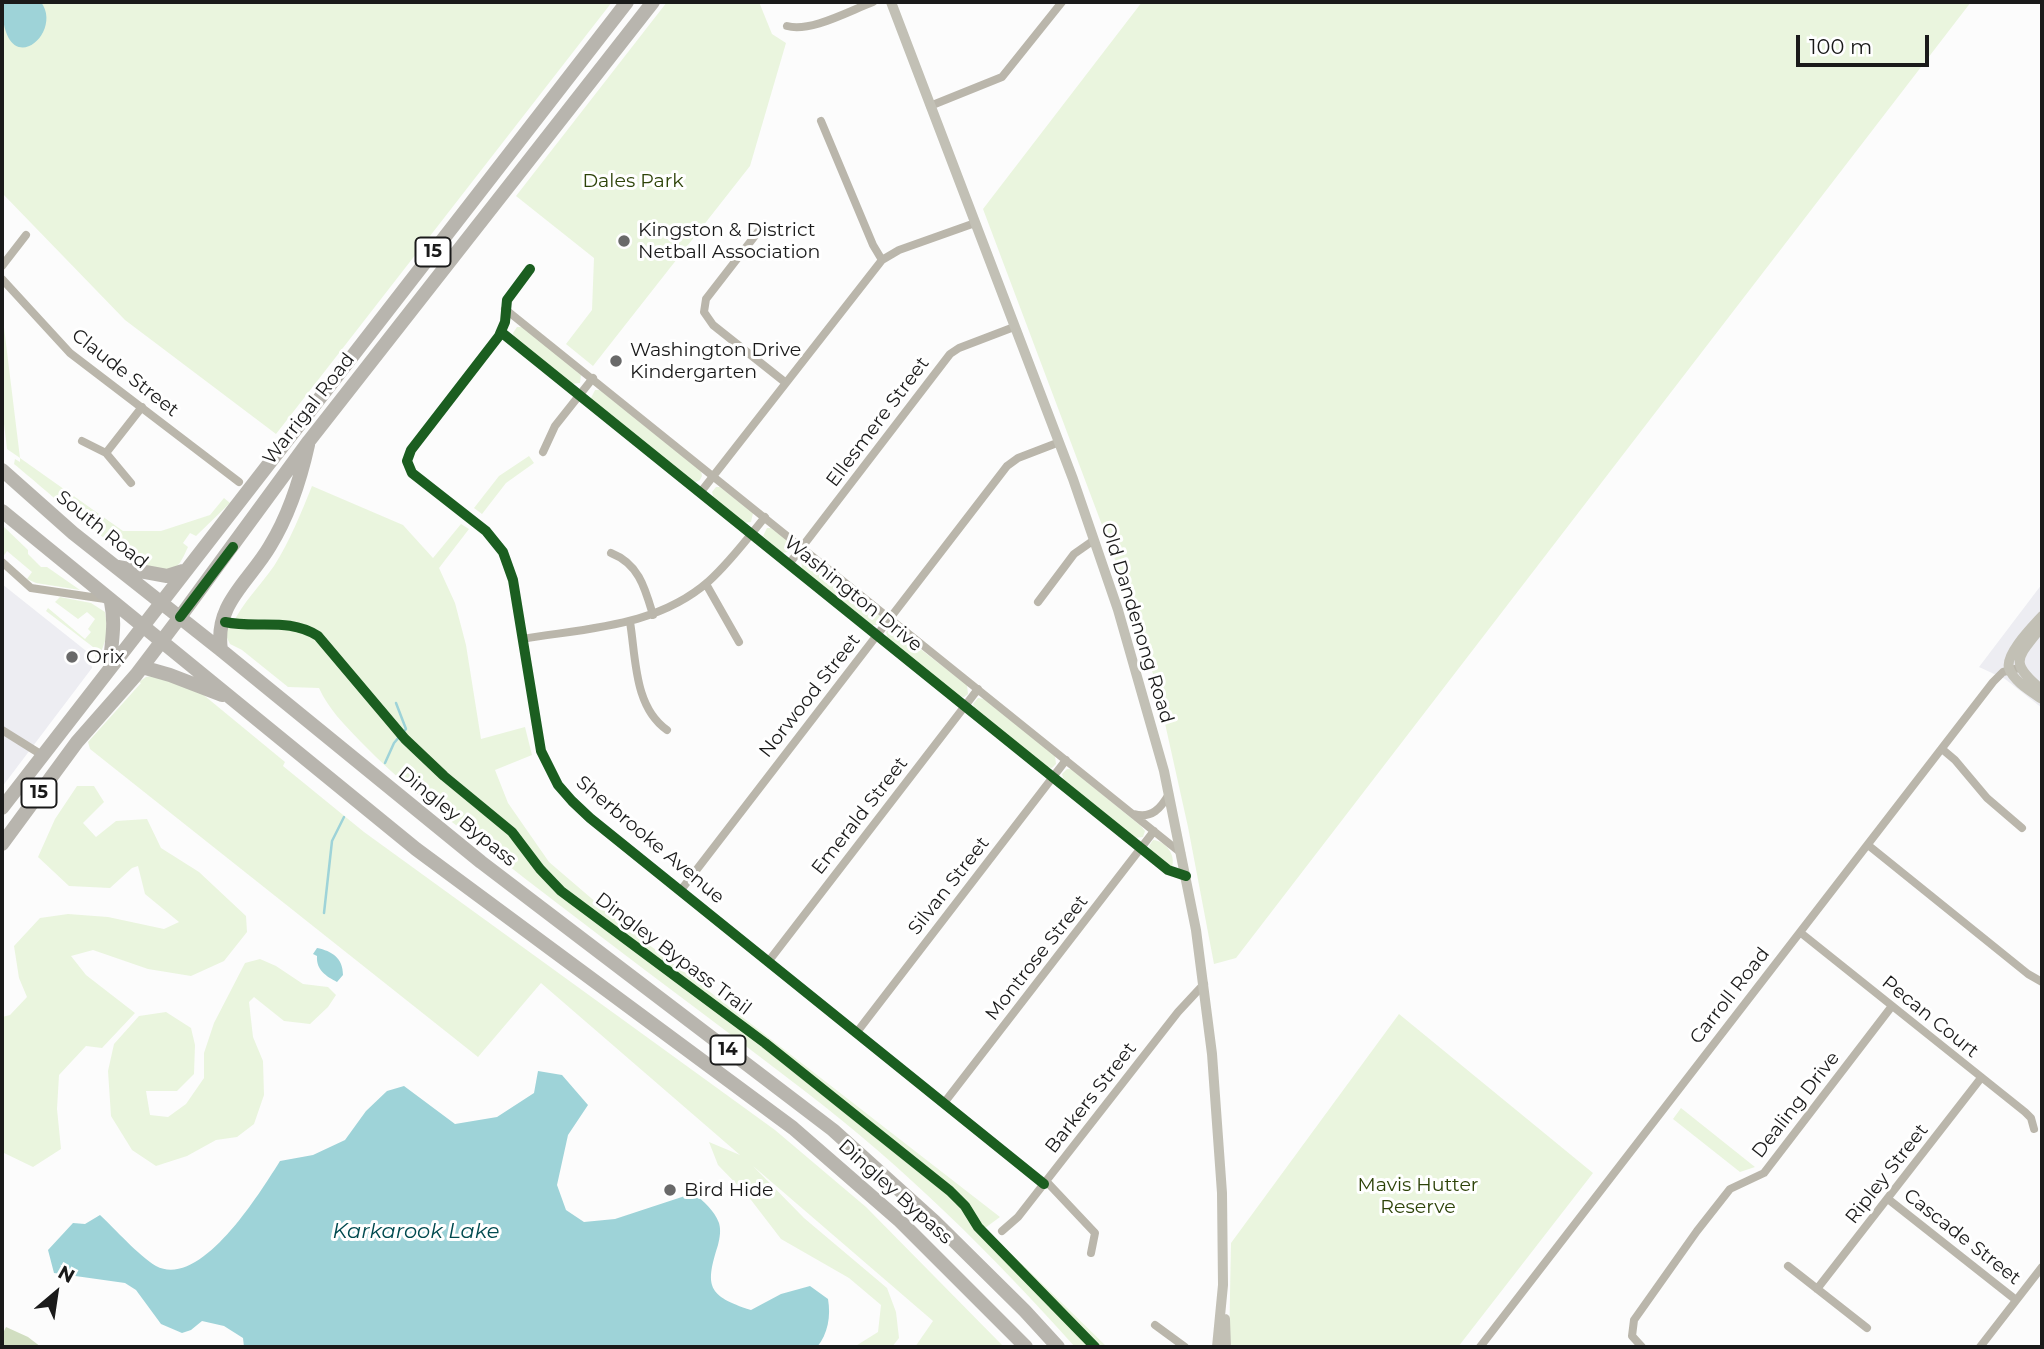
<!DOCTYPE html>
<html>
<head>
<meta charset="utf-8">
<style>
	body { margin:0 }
	#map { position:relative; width:2044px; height:1349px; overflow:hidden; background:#fcfcfc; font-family:Montserrat,sans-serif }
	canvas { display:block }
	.frame { position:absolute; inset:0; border:4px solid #1a1a1a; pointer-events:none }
	.north { position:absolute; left:21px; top:1258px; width:70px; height:70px; -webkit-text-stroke:5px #fff; paint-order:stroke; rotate:29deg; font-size:19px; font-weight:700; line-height:28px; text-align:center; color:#1a1a1a }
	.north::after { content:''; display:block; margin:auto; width:24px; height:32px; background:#1a1a1a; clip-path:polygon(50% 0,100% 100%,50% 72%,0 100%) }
	.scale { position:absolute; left:1796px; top:35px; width:133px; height:32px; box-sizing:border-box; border:4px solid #1a1a1a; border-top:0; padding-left:9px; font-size:21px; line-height:24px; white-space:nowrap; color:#1a1a1a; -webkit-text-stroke:5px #fff; paint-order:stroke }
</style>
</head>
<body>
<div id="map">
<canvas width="2044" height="1349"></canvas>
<div class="frame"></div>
<div class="north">N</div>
<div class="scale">100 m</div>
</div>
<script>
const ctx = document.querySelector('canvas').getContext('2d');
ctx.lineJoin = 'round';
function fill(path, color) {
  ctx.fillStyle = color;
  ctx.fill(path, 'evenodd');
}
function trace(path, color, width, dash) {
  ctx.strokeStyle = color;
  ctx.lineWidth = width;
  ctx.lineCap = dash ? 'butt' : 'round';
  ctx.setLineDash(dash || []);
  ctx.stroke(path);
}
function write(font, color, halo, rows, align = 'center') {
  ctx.font = font + ' Montserrat,sans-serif';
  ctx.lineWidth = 6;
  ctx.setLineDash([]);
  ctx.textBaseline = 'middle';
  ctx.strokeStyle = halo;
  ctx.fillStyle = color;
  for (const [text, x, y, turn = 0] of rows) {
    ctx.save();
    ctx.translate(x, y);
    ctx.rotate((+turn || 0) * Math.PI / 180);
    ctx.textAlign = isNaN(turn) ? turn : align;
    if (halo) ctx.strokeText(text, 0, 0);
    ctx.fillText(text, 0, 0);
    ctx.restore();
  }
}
fill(new Path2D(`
	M2,584L90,654L92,668L2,787Z
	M2042,584V708L2005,679L1979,667Z`), '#ededf2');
fill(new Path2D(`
	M2,2H612L276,434L125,320L2,193Z
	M667,2H759L772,34L786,43L750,166L593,366L566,344L592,310L594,258L516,196Z
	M1142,2H1971L1236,958L1214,964L1188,827L1156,683L1114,557L983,209Z
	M2,311L20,458L123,531H161L210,515L224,498L230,503L196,536L190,533L183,543L188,547C184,555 179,570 168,571C135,573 43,487 14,464L15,459L20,462V458L7,449L2,407Z
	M517,327H523L581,375L580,383L571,384L514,338L513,333Z
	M595,390H600L701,471L702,476L700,480L696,482L691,480L594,402L591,398Z
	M529,456L534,463L506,483L482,514L474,508L499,476Z
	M312,486L403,525L433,558L461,524L469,529L439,568L455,603L466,645L481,739L525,727L532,755L495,770L508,803L549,862L612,916L1000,1217L985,1228L1107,1347H1075C993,1255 904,1167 806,1092C700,1010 591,931 486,848C442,815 399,781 361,742C345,725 329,710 319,688L288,687L242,650L230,644L225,634V624L232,625C243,602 260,586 274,566C290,541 301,513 312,486Z
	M716,487H720L753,513L751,522L744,523L714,499L712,492Z
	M2,525L28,550V554L41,567H47L80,590L36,583L27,579L32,572L7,551L3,557L2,556Z
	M767,528H771L788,541L790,548L788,552L782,553L763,536Z
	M808,558L880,616L878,625H870L802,569L801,561Z
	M60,597L91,603L105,612L108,633L97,663L93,647L46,611L48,608L85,639L91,632L88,629L95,619L87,612L78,619L55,602Z
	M892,627L967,685L968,694L964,697L958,696L888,639L886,632Z
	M156,675L200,692L285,762L283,766L364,832L775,1130L866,1207L1004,1347H915L933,1321L753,1166L804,1218L887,1288L896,1312L899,1338L892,1347H854L878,1332L881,1305L849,1278L781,1239L748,1196L718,1165L709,1142L740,1155L541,983L478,1057L90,749L88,742L141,683L139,682L146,677Z
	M978,698L984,699L1055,756L1056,764L1052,768L1046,767L975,710L973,704Z
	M1067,769H1071L1141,826L1145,831L1143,837L1135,838L1064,781L1062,774Z
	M77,786H94L104,802L83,823L96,837L116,821L147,819L161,848L199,872L246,916L247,932L224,961L191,976L148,969L93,950L71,956L86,975L135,1013L102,1048L86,1046L59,1075L57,1109L61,1149L33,1167L2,1152V1017L10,1015L27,997L19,978L14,946L40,918L68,914L108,917L164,929L179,922L145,894L138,866L132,868L110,888L69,886L38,857L55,819Z
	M1153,840C1166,841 1176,855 1172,867L1152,852L1149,846Z
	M260,959L276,966L303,984L328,987L336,995L328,1007L310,1024L284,1021L254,997L249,1002L253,1037L263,1061L264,1095L254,1124L237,1137L216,1140L187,1156L156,1166L132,1150L111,1116L108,1071L114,1044L139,1016L166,1012L191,1028L195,1045L194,1074L177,1091H146L150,1115L168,1117L186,1104L204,1078V1053L214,1023L245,963Z
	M1399,1014L1593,1173L1458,1347H1229L1231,1243Z
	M1681,1108L1755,1167L1740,1172L1673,1119Z`), '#eaf5de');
fill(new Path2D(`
	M6,1327L28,1337L41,1347H2V1335Z`), '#d1dec1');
fill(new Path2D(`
	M2,2H41C65,34 2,86 2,2Z
	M317,948C332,951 343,958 343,975L337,982C326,976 316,970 317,956L313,954Z
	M538,1071L562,1075L588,1105L568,1135L557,1185L566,1210L584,1222L615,1219L694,1193C704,1202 714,1210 719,1223C721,1230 720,1237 718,1245C705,1286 707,1296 751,1310L781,1294L810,1286L828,1299C831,1316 828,1334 817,1347H244L243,1338L224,1326L202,1321L191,1330L182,1333L161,1324L136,1290L125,1283L54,1273L48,1250L73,1223L85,1224L100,1215C115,1229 139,1256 156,1266C201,1290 261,1191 280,1161L313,1155L345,1140L366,1111L387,1091L404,1086L455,1124L497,1117L534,1093Z`), '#9ed3d8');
trace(new Path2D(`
	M385,763L394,743L406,729L396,703
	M324,913L332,841L344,817`), '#9ed3d8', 2.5);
trace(new Path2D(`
	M787,26C810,33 851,10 873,2
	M930,106L1002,77L1062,2
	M821,121L873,245L882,260
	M761,228L706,299L704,312L713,325L786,383
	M2,266L26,235
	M530,269L507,300L505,322L499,336L411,450L407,461L412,473L486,531L503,552L513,580L541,751L558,785L572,801L590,818L1044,1184
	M2,279L70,353L239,482
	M505,309L1181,853
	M501,332L1168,870L1186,876
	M82,441L106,453L131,483
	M543,452L555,426L593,378
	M106,453L142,407
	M700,493L882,260L899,250L975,223
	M611,553C639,564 645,588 653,615
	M2,562L31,588L105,599
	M789,564L950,354L959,348L1014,327
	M706,584L739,642
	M1038,602L1074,554L1094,540
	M630,622C636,658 634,707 667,730
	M522,639C587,628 657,627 709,581C730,562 747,539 765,517
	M2,730L42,755
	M1942,749L1955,760L1987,798L2022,828
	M1134,814C1152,819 1161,808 1169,794
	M1868,845L2028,974L2042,982
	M681,890L1007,466L1018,458L1057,443
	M1801,933L2025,1112L2031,1118L2034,1129
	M768,962L978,689
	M857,1032L1066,760
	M944,1103L1154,831
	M1046,1181L1095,1233L1091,1253
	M1888,1199L2016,1300
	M1002,1231L1018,1217L1178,1012L1204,984
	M1788,1266L1867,1328
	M1817,1289L1981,1078
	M1155,1325L1185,1347
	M1480,1347L1993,682L2003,672L2019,668
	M1642,1347L1632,1336L1634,1320L1697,1231L1730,1189L1764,1173L1892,1006
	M1980,1347L2042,1267`), '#bab6ab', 8);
trace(new Path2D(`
	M891,2L1073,479L1118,610L1164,771L1196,930L1212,1054L1222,1193L1223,1285L1217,1347
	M2042,616C2033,626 2005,654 2009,668C2013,681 2032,692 2042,699
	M2042,626C2018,658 2007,661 2042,690
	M1225,1319L1226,1347`), '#c2c0b5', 10);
trace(new Path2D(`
	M2,470L73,533L221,650L481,862L833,1130L935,1222L1025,1311L1058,1347
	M2,511L416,849L793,1128L900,1221L1026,1347
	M118,567L167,576L183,571
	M221,650C214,604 249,582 270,546C289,515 300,481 308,445
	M110,666C111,642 116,626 111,602
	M142,667L170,675L222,695
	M2,808L627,2
	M2,844L77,742L136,675L180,617L309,441L653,2`), '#b8b5ae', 14);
trace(new Path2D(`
	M530,269L507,300L505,322L499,336L411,450L407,461L412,473L486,531L503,552L513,580L541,751L558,785L572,801L590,818L1044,1184
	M501,332L1168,870L1186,876
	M180,617L233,547
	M225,622C257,629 288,617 318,636L405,739L444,776L512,832L540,869L561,891L765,1043L950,1191L965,1206L978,1227L1095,1347`), '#1b5e20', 10);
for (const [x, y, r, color] of [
	[624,241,7,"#696969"],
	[616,361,7,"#696969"],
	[72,657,7,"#696969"],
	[670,1190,7,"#696969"]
]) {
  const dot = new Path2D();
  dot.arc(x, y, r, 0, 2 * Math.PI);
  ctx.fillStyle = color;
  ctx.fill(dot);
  trace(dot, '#fff', 2.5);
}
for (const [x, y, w] of [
	[433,252,35],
	[39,793,35],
	[728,1050,35]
]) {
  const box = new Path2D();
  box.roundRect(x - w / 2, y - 14.5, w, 29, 5);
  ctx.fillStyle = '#fff';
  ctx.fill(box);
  trace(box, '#1a1a1a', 2);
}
write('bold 18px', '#1a1a1a', null, [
	["15",433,252],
	["15",39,793],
	["14",728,1050]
]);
write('19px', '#2d4308', '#fff', [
	["Dales Park",633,181],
	["Mavis Hutter",1418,1185],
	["Reserve",1418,1207]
]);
write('19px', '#1a1a1a', '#fff', [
	["Kingston & District",638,230],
	["Netball Association",638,252],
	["Washington Drive",630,350],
	["Kindergarten",630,372],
	["Orix",86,657],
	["Bird Hide",684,1190]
], 'left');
write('19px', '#1a1a1a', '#fff', [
	["Claude Street",125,373,38],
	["Warrigal Road",309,409,-52],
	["Ellesmere Street",878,422,-53],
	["South Road",102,530,39],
	["Washington Drive",853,594,39],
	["Old Dandenong Road",1137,623,73],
	["Norwood Street",810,696,-52],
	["Emerald Street",860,816,-52],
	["Dingley Bypass",457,817,39],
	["Sherbrooke Avenue",650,840,40],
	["Silvan Street",949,886,-52],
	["Dingley Bypass Trail",673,954,37],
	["Montrose Street",1037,958,-52],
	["Carroll Road",1730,996,-52],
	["Pecan Court",1930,1017,39],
	["Barkers Street",1091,1098,-52],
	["Dealing Drive",1796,1105,-52],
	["Ripley Street",1887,1174,-52],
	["Dingley Bypass",895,1192,42],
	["Cascade Street",1962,1237,38]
]);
write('italic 21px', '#004a4f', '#fff', [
	["Karkarook Lake",416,1232]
]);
</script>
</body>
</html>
